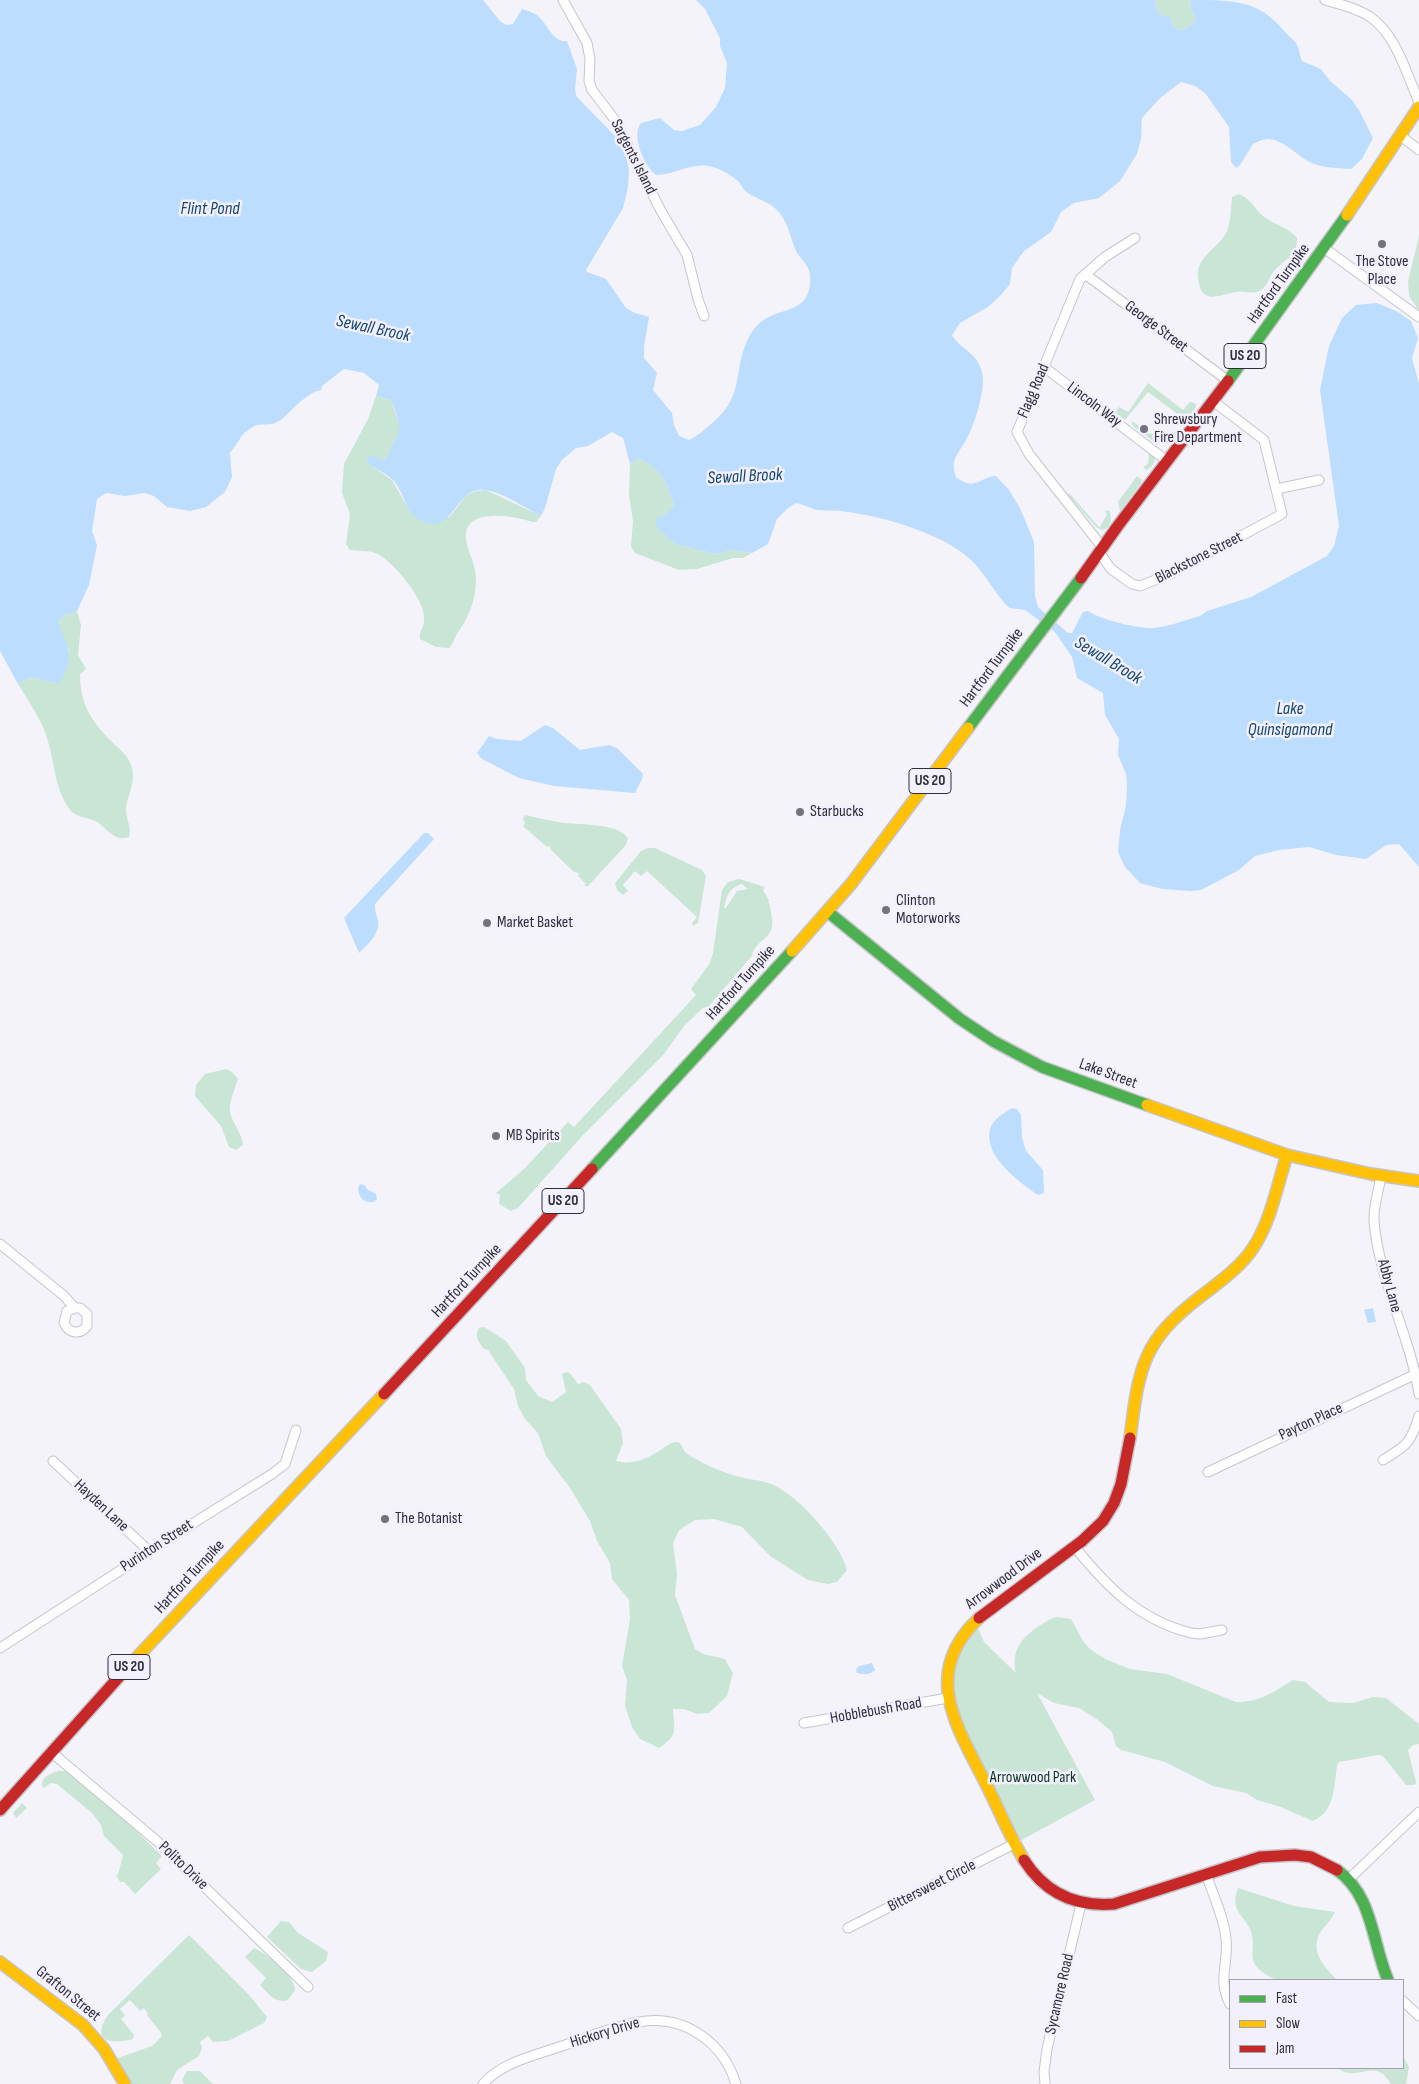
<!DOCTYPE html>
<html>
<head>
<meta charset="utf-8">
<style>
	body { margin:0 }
	#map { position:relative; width:1419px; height:2084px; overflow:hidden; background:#f4f3fa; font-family:"Sofia Sans Condensed",sans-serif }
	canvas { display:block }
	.legend { position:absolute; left:1229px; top:1979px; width:175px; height:90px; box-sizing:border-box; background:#f3f0fd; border:1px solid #a5a2ad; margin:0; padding:6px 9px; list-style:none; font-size:15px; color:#2f2d36 }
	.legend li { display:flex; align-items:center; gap:10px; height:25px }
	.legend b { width:25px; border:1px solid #a5a2ad }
</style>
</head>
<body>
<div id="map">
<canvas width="1419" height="2084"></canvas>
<ul class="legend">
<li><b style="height:6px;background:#4caf50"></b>Fast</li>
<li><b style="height:6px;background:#ffc107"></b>Slow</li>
<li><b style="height:6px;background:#c62828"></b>Jam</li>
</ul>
</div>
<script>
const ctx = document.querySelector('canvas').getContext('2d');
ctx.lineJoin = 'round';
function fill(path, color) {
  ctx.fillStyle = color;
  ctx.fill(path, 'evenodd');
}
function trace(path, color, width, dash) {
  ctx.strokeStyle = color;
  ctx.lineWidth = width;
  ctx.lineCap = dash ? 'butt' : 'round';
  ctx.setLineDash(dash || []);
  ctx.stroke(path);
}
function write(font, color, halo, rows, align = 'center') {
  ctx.font = font + ' "Sofia Sans Condensed",sans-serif';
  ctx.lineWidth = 5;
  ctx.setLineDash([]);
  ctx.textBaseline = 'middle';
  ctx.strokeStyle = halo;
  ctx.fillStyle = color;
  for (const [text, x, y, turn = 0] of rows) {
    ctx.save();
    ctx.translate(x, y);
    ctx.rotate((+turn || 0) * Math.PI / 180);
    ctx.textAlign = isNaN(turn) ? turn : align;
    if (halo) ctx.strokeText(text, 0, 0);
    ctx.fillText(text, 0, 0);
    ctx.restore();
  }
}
fill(new Path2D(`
	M1157,0H1191L1190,5L1196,20L1185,29L1179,30L1161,15L1154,5Z
	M1239,194C1253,201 1253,207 1263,216C1274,225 1288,227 1297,238C1297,241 1297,246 1295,249C1291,258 1280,264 1274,271C1269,278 1266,289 1257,292C1251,294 1242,290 1235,292C1217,296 1201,305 1198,278C1195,256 1220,248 1227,231C1231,221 1231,207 1232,197Z
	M1419,236V311L1409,296L1408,281Z
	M1148,383L1183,410L1190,402L1195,403L1196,407L1189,418H1183L1148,392L1125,420L1115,412L1119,407L1128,412Z
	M376,396L391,400L401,429L387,459L367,463L392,480L407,506L449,517C463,504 462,490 486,490L541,516L536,522H532C516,516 471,508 466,532C464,544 473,558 475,570C479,593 470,616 457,634C454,639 453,644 449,648L436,647L420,639C419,632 424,627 424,620C426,600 394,563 378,554C369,550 359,551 350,550L346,544L350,514L342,493L344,464L368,419Z
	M1132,421L1150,434L1157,432L1169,440L1165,443L1157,444L1134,427L1132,424Z
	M1116,427L1154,456C1156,463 1153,467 1146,470L1143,467L1148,464L1149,454Z
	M637,459C660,465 668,484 674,506L656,527L675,544L716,554L732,550L752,553L743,558H733L697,569L679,570L635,553L631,546L633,521L629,495L630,464Z
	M1137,476L1142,480L1141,483L1120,511L1118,502Z
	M1069,493L1098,526L1100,527L1107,514L1105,511L1109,510C1112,518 1112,528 1102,530L1096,527L1068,495Z
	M77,611L81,625L78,655L86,669L80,674C80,706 93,723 114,744C121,750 128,756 131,765C137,782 127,794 126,810C126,819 132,828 129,837C117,842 109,832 100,824C92,817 80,819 72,812C54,792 55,760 46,735C40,717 28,701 18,684L30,677L54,683L69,651L58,622L63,616Z
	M525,815C538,818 551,821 564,823C581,825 618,823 628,838L626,845L588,886H584L586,884L578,876L579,873L574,872L551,850L550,846L547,847L523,826L525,823L523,819Z
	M648,848H655L702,870L706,876L698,923L693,926L692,923L697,917L647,871L641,876L635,871L623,885L628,891L623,895L617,890L615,883L641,851Z
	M739,879L765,887L763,890L769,900L768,902C771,906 770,908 771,912C778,942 756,936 752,956L709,1006L703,1008L684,1026L664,1054L583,1135L518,1208L511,1211L499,1204L500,1195L496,1193L524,1169L568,1122L574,1127L696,995L691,989L710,963L713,953L722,890L728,882ZM742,884L748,889L737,891L726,908H724C727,895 729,888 742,884Z
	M226,1069L232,1072L238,1079C235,1089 229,1101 230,1111C232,1124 242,1132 243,1145L236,1150L229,1147L221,1126L195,1096L196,1085L205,1074Z
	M484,1327L506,1341L525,1368L526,1380L538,1396L552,1402L566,1392L562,1374L566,1372L570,1373L578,1384L584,1382L590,1385L621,1429L623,1443L616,1461C633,1466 651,1457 665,1447C668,1445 672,1442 675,1442C682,1441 682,1448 685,1452C689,1456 697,1459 701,1462C714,1469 731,1475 744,1478C754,1480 765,1481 774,1485C801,1499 839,1541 847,1570L837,1582L828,1584L808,1580L770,1556L742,1527L714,1519L695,1520L679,1530L673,1543L677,1574L675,1595L695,1649L703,1654L725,1659L733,1673L727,1696L709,1713L697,1714L684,1709H673C674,1730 679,1735 659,1748L640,1739L632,1727L625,1706L627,1680L622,1666L630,1619L629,1600L612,1579L610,1563L597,1541L590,1521L570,1488L546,1456L538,1433L525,1419L518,1406L514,1389L488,1350L484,1349C478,1341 474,1337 479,1328Z
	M1057,1617L1071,1619L1083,1641L1090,1649L1105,1659L1130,1669L1167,1674L1236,1702C1261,1702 1273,1692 1293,1680L1305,1682L1329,1702L1353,1703L1373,1697L1386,1698L1419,1724V1744L1413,1745L1408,1750L1416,1782L1415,1785H1406L1383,1756L1378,1755L1339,1762L1337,1766C1334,1786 1335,1812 1313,1821L1281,1807L1257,1800L1246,1793L1213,1786L1165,1762L1121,1750L1116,1746L1112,1732L1098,1720L1079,1708L1054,1703L1037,1693L1095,1800L1016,1843L964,1740L947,1676L975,1621L984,1642L1016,1673C1011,1651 1021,1638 1039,1626C1045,1623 1050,1618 1057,1617Z
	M59,1771H67L80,1781L124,1819L161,1855V1857L156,1863L161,1869L135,1894L124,1882H120L116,1875H118L123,1855L104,1836L101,1825L92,1813L57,1784L51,1783L44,1788L42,1786C41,1777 51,1773 59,1771Z
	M22,1803L27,1808L16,1818L13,1813Z
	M1238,1888L1294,1906L1335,1912C1332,1919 1326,1925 1321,1931C1309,1951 1324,1966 1337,1980C1320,1980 1294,1983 1279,1980C1272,1979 1257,1970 1254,1963C1250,1953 1256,1942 1250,1929C1241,1912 1230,1910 1238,1888Z
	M281,1921L289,1922L298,1933L328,1952L326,1961L312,1972L301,1969L267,1937Z
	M189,1935L249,1995L267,2017L264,2023L228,2041L213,2042L208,2036L200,2042L202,2048L199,2056L177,2070L170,2084H131L117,2060L118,2058L152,2046L162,2036L161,2033L147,2015L148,2014L144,2008L140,2011L130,2000L120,2009L125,2016L121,2019L134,2035L133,2039C111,2045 90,2041 108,2015Z
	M254,1948C266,1953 295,1975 295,1990L288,2000C275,2004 268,1993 260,1985L266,1978L245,1957Z
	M1403,2056L1409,2067L1406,2084H1391C1374,2055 1358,2084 1337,2068H1403Z
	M187,2071H200L213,2084H184L182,2080Z`), '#c9e5d5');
fill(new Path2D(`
	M0,0H483L500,21L506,25L513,24L522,9C528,11 536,13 540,18C549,27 553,42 567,41L577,69L575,89L576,96L617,138L625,153L629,169L628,187L623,208L586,270L587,272L606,279L626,308L635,313L649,317L644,347V358L657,373L653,390L672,413L674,425L679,436L689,440C697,436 703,431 710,425C747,395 731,373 749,337C765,305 798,317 807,295C811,287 811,278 809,270C806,263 799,257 796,251C790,237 788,221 777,210C769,202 757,199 748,193C743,190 742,185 738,181C731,175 718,167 708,166C690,163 674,175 656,175C644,166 631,136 641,123L660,118L674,130L682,131L700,125L716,107L725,88L727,63L720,46V38L705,9L696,0H1157L1154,5L1161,15L1170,17L1172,24L1179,30L1185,29L1196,20L1190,5L1191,0C1235,0 1259,0 1285,32C1288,36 1293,39 1296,43C1299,48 1300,56 1302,61L1321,69L1330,81L1351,99L1359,110L1373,138L1362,159L1351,169C1337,168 1324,168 1312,163C1298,157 1283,139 1268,139C1263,139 1257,142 1253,144L1240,165L1236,168L1231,162L1229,127L1205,93L1195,86L1181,82L1160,98L1142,118L1141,139L1137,154L1120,181L1099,198L1074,203L1061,212L1051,232L1024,251L1012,268L1010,284L1000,296L988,307L960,323L952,335C960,349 975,351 981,369C988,385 974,427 965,442C957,455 950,461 956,477C975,492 979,477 996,476L1009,490L1020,508L1034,542L1035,596L1038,607L1068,633H1072L1083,612L1088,611C1101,620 1139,629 1155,628C1170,626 1186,620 1200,616L1207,611L1251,597L1327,556L1334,546L1339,526L1320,390L1329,346L1342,318L1356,305L1377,303L1398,312L1411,321L1418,338L1412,358L1419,384V867L1399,844L1386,845L1366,859L1336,855L1309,847L1279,850L1255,856L1239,870L1201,890L1191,891L1162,889L1140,883L1125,867L1118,852L1120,830L1126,806L1127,784L1126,774L1118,755L1119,739L1105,715L1103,693L1077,678L1072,657L1055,632L1025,610L1010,608L1006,605C993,590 984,572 970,559C942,533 879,515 841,511C834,510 826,511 818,510C811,509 804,504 796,503L788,508L777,519L768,544L752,553L732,550L716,554L675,544L656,527L657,517L664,516L674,506C668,484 660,465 637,459L630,464L623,438L612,432L588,446L576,448L562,460L556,469L545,508L541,516C525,508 495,487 478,490C455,493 451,537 420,520C405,512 404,492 393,480C386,473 375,469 367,463V460L372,455L382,460L386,459C401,428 404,433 391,400L376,396L379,385L364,373L344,369L322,386L321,390L314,392L301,401L281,420L273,424L256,425L244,433L230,453L232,477L225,492L206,507L190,511L167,507L154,496L145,493L125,496L106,493L97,499L92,531L97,545L89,585L77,611L63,616L58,622C68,647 75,655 61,681L54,683L30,677L18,684L0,651Z
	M545,725L553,728L580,750L609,745L617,748L643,774L642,779L635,793L554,786L519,778L482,759L477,753L489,736L497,739L521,741Z
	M424,833H428L434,839L375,904C375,911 376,914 378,920C381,933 367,945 359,953L344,918Z
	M1012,1108L1017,1109L1021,1115L1022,1138L1026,1151L1043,1170L1044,1193L1038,1195C1019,1182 983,1156 990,1129C993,1119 1004,1113 1012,1108Z
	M360,1184L364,1185L368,1190L376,1194L377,1199L374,1202C364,1203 359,1198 358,1189Z
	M1373,1308L1376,1322L1368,1323L1364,1310Z
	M872,1663L875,1670C869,1676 862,1674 857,1673L856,1669L859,1666Z`), '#bcddfd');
const street = new Path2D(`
	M563,0L587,43L590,59L589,81L592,90L615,120L661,211L687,255L698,299L704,316
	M1325,0C1340,4 1356,8 1369,16C1397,35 1406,73 1419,102
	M1401,136L1419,150
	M1324,248L1419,317
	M1085,274L1227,380
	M1044,367L1167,461
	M1277,489L1319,480
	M1103,548L1029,454L1017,432L1080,279L1105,257L1135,238
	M1100,553L1111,569L1132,584L1140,586L1170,574L1282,514L1264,440L1213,401
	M1381,1176C1379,1190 1373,1207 1374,1221C1379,1281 1410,1335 1419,1394
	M0,1244L63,1295L75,1308H80L87,1314V1326C80,1335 69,1334 64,1323L67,1311L75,1308
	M1383,1460C1406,1446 1411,1443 1419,1416
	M53,1461L149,1551
	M1208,1472L1416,1374
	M1074,1546C1107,1587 1139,1620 1191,1633L1200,1634L1222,1630
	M0,1648L203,1517L272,1474L285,1464L296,1430
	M804,1723L948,1698
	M51,1752L157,1841L308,1987
	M1206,1874C1213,1895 1224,1917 1226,1939C1229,1963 1217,1980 1230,2004
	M1348,1880L1419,1812
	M848,1928L1016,1843
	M1403,2001L1419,2016
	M483,2084C502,2062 536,2055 562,2046C587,2038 613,2026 639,2022C684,2014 723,2042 736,2084
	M1045,2084L1044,2072L1047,2049L1081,1904`);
const fast = new Path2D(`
	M1228,381L1347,215
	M968,728L1081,578
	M828,912L960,1019L993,1041L1042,1067L1147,1105
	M592,1169L792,951
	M1337,1870C1373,1895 1372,1943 1388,1980`);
const slow = new Path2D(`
	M1347,215L1419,107
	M792,951L851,884L968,728
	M1147,1105L1287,1155L1371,1174L1419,1181
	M1130,1438C1139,1369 1141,1342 1200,1297C1218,1283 1240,1268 1253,1248C1271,1221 1277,1186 1287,1155
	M979,1618C919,1674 958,1728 988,1788C1000,1812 1010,1837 1024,1860
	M126,1669L384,1394
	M0,1962L83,2025L104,2049L125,2084`);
const jam = new Path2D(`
	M1081,578L1117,527L1228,381
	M384,1394L592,1169
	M979,1618L1082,1541L1103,1521L1114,1503L1121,1484L1130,1438
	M0,1810L126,1669
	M1024,1860C1045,1893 1076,1907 1114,1904L1260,1857L1295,1855L1311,1857L1337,1870`);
trace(street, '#c6c5cc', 11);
trace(fast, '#c6c5cc', 14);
trace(slow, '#c6c5cc', 14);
trace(jam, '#c6c5cc', 14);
trace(street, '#fdfdfe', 9);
trace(fast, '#4caf50', 11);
trace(slow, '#ffc107', 11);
trace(jam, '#c62828', 11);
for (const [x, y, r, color] of [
	[1382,244,5,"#74727b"],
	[1144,429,5,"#74727b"],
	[800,812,5,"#74727b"],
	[886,910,5,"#74727b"],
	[487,923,5,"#74727b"],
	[496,1136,5,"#74727b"],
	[385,1519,5,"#74727b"]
]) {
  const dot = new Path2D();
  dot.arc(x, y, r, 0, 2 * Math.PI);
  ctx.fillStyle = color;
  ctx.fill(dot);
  trace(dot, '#f3f0fd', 2);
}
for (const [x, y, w] of [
	[1245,356,42],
	[930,781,42],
	[563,1201,42],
	[129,1667,42]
]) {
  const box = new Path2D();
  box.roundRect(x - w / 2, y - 12.5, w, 25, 4);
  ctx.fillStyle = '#f3f0fd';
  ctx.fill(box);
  trace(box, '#2f2d36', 1);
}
write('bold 15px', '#2f2d36', null, [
	["US 20",1245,356],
	["US 20",930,781],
	["US 20",563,1201],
	["US 20",129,1667]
]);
write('16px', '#2f2d36', '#f3f0fd', [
	["Sargents Island",633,157,63],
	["Hartford Turnpike",1279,284,-54],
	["George Street",1156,327,37],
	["Flagg Road",1034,391,-67],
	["Lincoln Way",1094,405,37],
	["Blackstone Street",1199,558,-27],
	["Hartford Turnpike",992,668,-53],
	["Hartford Turnpike",741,983,-48],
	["Lake Street",1108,1074,20],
	["Hartford Turnpike",467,1281,-47],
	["Abby Lane",1389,1286,75],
	["Payton Place",1311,1422,-25],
	["Hayden Lane",101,1506,43],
	["Purinton Street",157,1546,-33],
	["Hartford Turnpike",190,1577,-47],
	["Arrowwood Drive",1004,1579,-37],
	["Hobblebush Road",876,1711,-10],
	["Polito Drive",183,1866,44],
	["Bittersweet Circle",932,1886,-27],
	["Grafton Street",68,1994,39],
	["Sycamore Road",1060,1994,-77],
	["Hickory Drive",605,2033,-17]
]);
write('16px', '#2f2d36', '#f3f0fd', [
	["The Stove",1382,262,"center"],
	["Place",1382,280,"center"],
	["Shrewsbury",1154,420],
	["Fire Department",1154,438],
	["Starbucks",810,812],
	["Clinton",896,901],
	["Motorworks",896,919],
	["Market Basket",497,923],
	["MB Spirits",506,1136],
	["The Botanist",395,1519]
], 'left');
write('16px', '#08351d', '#f3f0fd', [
	["Arrowwood Park",1033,1778]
]);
write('italic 18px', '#12466d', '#f3f0fd', [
	["Flint Pond",210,209],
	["Sewall Brook",373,329,12],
	["Sewall Brook",745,477,-3],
	["Sewall Brook",1108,661,31],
	["Lake",1290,709],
	["Quinsigamond",1290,730]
]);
</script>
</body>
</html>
